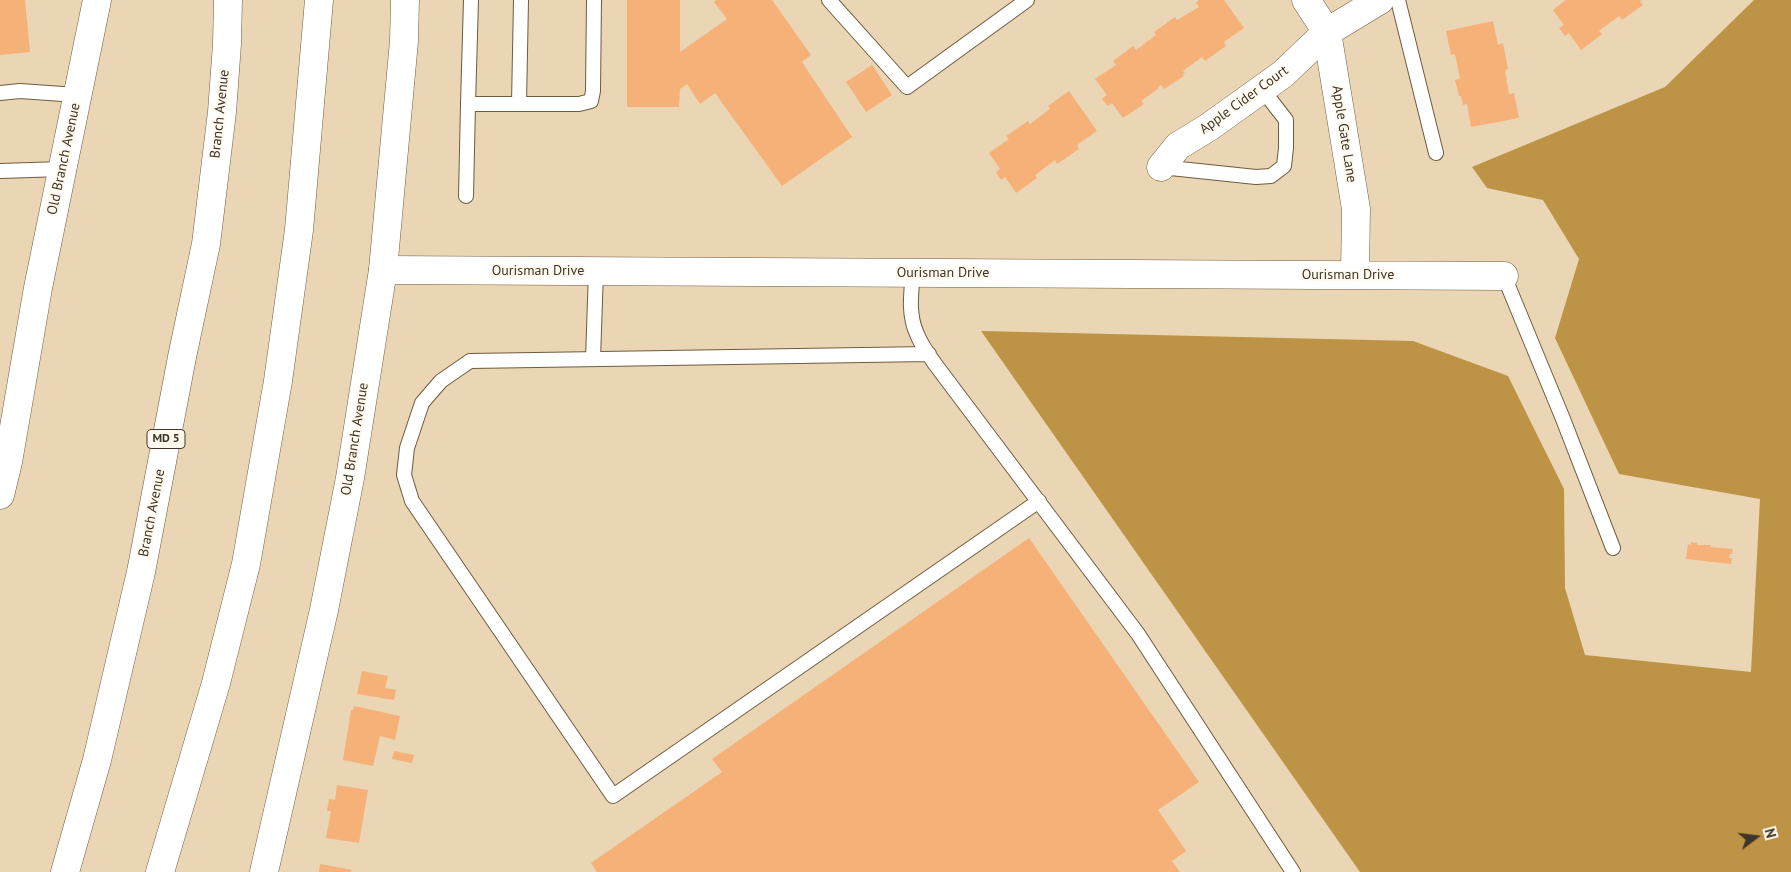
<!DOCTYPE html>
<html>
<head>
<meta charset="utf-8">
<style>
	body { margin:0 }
	#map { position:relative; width:1791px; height:872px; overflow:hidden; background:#ead6b4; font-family:"PT Sans",sans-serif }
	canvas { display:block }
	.north { position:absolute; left:1731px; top:812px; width:50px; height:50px; -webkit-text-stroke:4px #fff9ee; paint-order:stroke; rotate:75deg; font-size:14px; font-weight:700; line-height:20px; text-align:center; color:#3d3527 }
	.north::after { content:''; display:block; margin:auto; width:18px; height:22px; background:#3d3527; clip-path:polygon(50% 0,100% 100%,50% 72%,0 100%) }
</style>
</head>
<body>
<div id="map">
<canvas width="1791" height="872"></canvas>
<div class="north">N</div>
</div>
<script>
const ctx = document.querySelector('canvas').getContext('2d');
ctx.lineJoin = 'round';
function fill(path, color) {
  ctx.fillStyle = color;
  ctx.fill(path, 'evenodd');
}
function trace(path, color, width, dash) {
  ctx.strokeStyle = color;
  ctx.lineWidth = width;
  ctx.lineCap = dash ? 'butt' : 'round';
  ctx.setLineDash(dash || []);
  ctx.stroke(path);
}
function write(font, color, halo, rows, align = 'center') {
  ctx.font = font + ' "PT Sans",sans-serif';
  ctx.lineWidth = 4;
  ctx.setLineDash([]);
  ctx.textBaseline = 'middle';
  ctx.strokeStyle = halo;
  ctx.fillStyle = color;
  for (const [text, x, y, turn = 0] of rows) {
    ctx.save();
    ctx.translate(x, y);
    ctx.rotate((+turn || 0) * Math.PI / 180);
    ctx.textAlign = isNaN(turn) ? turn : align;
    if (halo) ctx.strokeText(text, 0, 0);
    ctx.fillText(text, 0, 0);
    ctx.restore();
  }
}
fill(new Path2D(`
	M1754,0H1791V872H1360L981,331L1413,341L1508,376L1564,489L1565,588L1585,655L1751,672L1760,499L1619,474L1555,338L1579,259L1543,200L1487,188L1472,167L1665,87Z`), '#bd9345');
fill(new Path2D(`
	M0,0H25L30,52L0,55Z
	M627,0H680V52L727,19L714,2L716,0H772L811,55L802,62L852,137L782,186L715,93L700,104L687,84L680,89L679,107H627Z
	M1199,0H1224L1244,28L1224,42L1226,46L1205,61L1202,57L1183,71L1185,73L1182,75L1184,76L1164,89L1161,85L1158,87L1159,88L1141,101L1144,104L1123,118L1112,103L1108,106L1102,99L1107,95L1095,79L1116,65L1113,61L1133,46L1136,50L1156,35L1154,32L1175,17L1177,20L1199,7L1196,3Z
	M1566,0H1643L1640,1L1643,5L1622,20L1619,16L1599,31L1602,34L1581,50L1569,33L1565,36L1559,28L1564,25L1553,10Z
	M1493,21L1498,45L1503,43L1508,69L1505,70L1509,94L1514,93L1519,118L1471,127L1467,104L1463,105L1461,96H1459L1455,80L1460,79L1455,54L1451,55L1446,31Z
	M872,65L892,95L866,112L846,82Z
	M1069,91L1097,131L1077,145L1079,149L1057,164L1055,160L1035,175L1037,178L1016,193L1005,177L1001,180L996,172L1000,169L989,153L1009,139L1006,136L1028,121L1030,124L1050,109L1048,106Z
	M1029,538L1199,782L1158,810L1186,851L1172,861L1180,872H597L591,863L722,772L712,759Z
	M1691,542L1697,543V545H1711L1710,547L1733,549L1732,554H1730L1729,558H1732L1731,564L1686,559L1688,544L1691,545Z
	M362,671L388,676L385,688L396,690L394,700L357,694Z
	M354,706L400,716L395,740L380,736L373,766L343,760L351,710H353Z
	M394,751L414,755L412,763L392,759Z
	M337,785L368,790L359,843L326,838L331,811H327L329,799L335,800Z
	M320,864L352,870L351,872H319Z`), '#f5b178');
const service = new Path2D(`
	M471,0L468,104H579L591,101L593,91L594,0
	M829,0L907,87L1027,0
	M1398,0L1436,153
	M0,93L20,91L77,95
	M519,104L521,0
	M1161,167L1256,177L1271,176L1284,166L1286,148V120L1262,89
	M0,171L62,169
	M466,196L468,104
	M913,273C911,294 908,315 917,334C921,345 929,355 935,364L1138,634L1293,872
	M1504,276L1563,419L1613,548
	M929,354L470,361L441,381L422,403L407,448L404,475L412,501L613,796L1039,501
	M593,359L596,271`);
const minor = new Path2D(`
	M1306,0L1327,32L1356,209L1355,275
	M1161,167L1178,146L1209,127L1283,74L1327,32L1380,0
	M383,270L1504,276
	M0,495L8,462L38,288L97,0`);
const tertiary = new Path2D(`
	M264,872L324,610L350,478L383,270L404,41L405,0`);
const trunk = new Path2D(`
	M65,872L97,760L141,572L182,357L206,244L222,112L227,44L228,0
	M160,872L216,683L246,564L278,381L299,230L319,0`);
trace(service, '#6e5c3e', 16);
trace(minor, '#6e5c3e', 29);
trace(tertiary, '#6e5c3e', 29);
trace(trunk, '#6e5c3e', 29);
trace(service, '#fff', 14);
trace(minor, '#fff', 28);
trace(tertiary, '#fff', 28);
trace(trunk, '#fff', 28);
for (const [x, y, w] of [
	[166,439,38]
]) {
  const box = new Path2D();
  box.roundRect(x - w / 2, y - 9.5, w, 19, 4);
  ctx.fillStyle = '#fff9ee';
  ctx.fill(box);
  trace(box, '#3d3527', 1);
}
write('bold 12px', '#3d3527', null, [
	["MD 5",166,439]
]);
write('14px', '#3d3527', '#fff9ee', [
	["Apple Cider Court",1244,100,-36],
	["Branch Avenue",220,114,-84],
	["Apple Gate Lane",1344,134,81],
	["Old Branch Avenue",64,159,-78],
	["Ourisman Drive",538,271],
	["Ourisman Drive",943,273],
	["Ourisman Drive",1348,275],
	["Old Branch Avenue",355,439,-81],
	["Branch Avenue",152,513,-79]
]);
</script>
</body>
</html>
